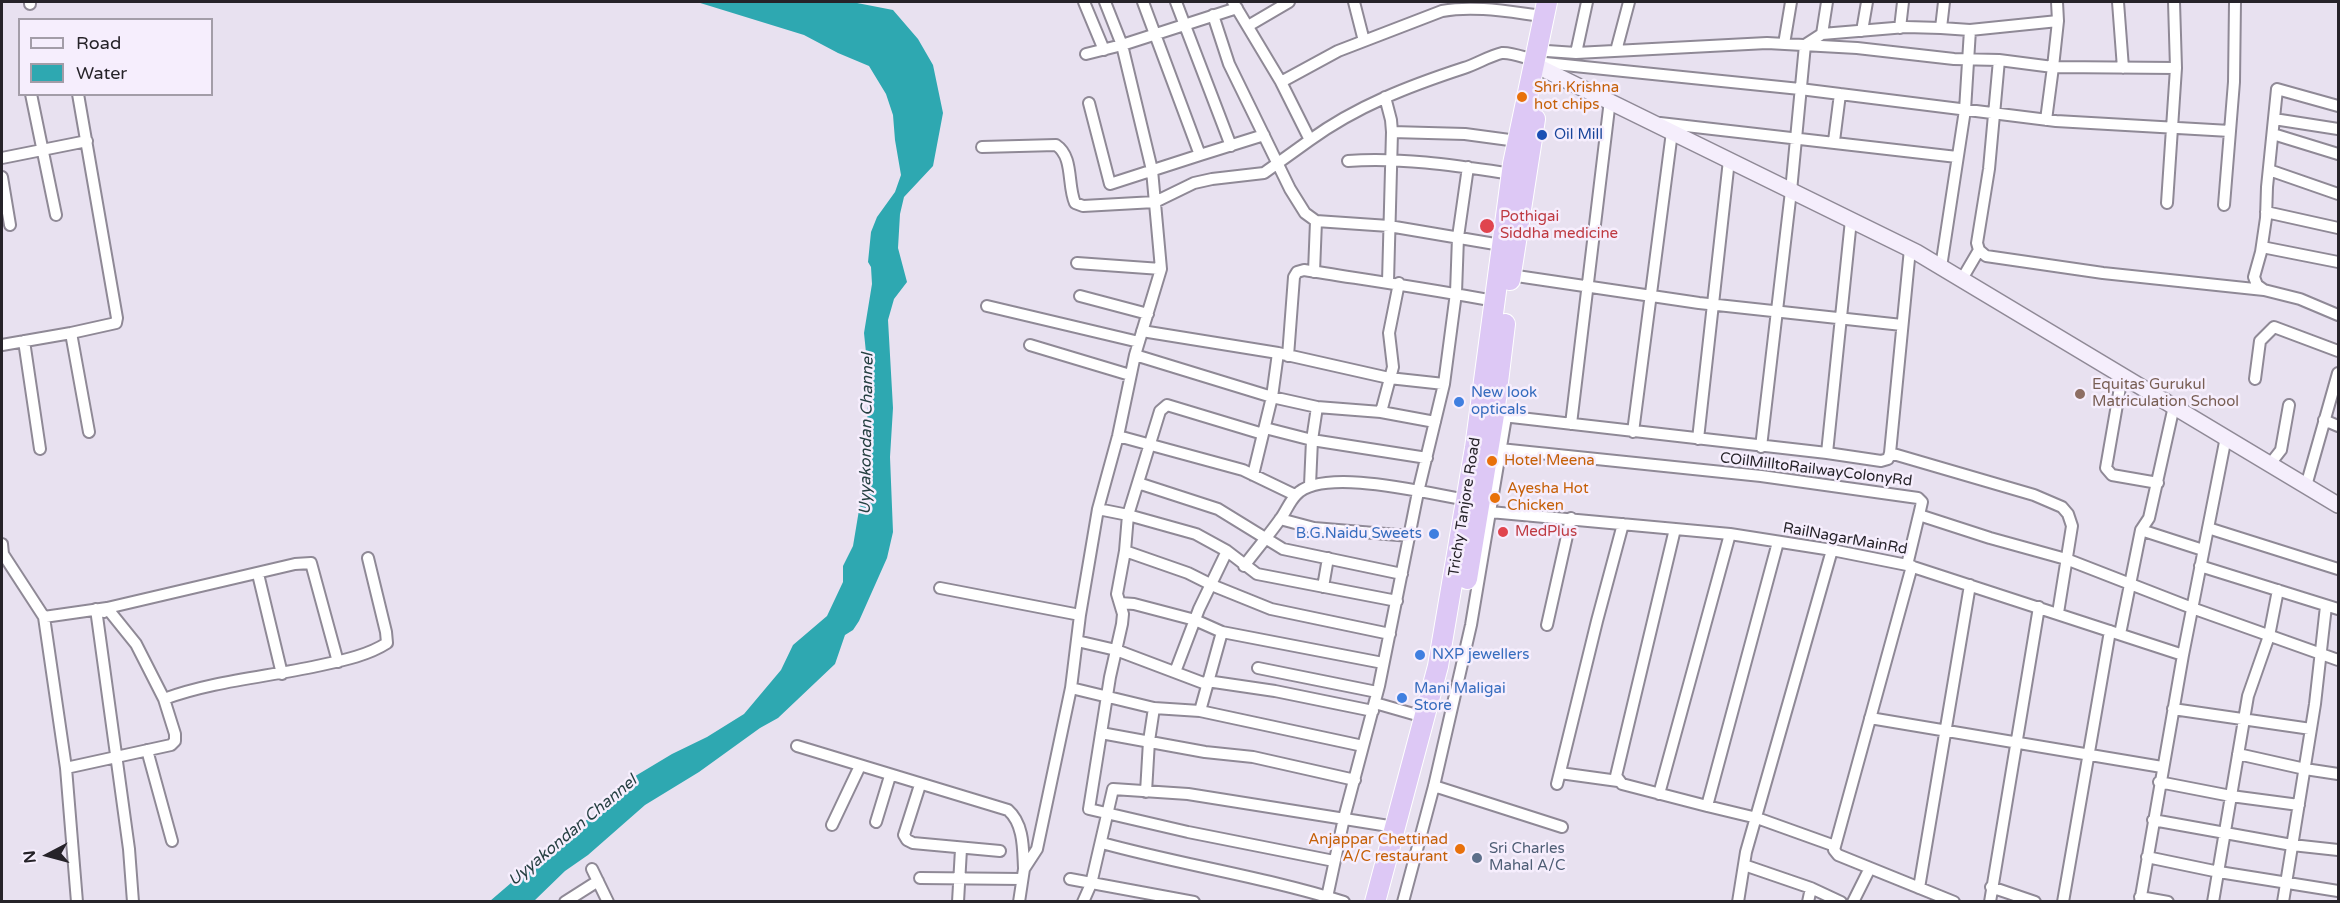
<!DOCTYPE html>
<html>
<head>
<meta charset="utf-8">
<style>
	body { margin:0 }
	#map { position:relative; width:2340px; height:903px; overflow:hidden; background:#e8e1f0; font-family:"Varela Round",sans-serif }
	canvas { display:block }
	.frame { position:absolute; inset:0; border:3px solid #262329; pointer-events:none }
	.legend { position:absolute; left:18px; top:18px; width:195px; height:78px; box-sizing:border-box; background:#f6eefd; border:2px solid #a39da8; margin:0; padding:8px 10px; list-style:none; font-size:18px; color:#262329 }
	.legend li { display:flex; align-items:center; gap:12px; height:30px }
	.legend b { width:30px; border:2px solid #a39da8 }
	.north { position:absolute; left:18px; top:825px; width:60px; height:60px; -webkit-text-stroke:4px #f6eefd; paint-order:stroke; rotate:264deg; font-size:16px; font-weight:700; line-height:24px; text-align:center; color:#262329 }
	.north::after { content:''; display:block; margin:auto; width:21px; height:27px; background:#262329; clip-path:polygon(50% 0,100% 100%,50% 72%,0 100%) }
</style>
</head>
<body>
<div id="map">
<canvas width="2340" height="903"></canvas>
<div class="frame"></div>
<ul class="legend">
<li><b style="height:8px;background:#f5eefc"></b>Road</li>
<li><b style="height:16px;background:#2ea8b1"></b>Water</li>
</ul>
<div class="north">N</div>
</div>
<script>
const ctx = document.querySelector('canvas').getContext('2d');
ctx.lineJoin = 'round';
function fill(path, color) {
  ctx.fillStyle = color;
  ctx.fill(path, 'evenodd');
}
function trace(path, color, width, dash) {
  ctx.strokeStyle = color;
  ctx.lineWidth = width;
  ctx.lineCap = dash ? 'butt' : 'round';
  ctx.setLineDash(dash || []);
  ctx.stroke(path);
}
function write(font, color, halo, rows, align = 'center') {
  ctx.font = font + ' "Varela Round",sans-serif';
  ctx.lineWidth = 5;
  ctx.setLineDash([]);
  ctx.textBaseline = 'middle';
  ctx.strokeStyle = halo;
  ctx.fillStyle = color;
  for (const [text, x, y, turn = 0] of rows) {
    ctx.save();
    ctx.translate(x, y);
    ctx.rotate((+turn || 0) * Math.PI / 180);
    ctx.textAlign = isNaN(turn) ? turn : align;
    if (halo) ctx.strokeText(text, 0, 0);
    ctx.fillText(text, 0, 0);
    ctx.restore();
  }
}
fill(new Path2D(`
	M697,2H852L893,10L918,39L933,65L943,113L933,166L904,197L900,214L898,248L907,282L894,299L888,320L893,408L890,457L893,532L887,558L859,621L853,630L845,635L835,664L778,718L760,728L699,772L645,805L588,855L565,871L534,901H490L560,841L603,807L632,778L672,754L707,737L744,714L781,670L793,645L827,616L843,582V566L853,546L864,480L869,382L864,333L872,284L871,267L868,262L871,232L877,217L895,192L901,175L895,140L893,115L886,94L869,66L838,53L804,35Z`), '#2ea8b1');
const street = new Path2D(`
	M30,2V4
	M1084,2L1104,50
	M1143,2L1200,155L1264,135
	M1176,2L1231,146
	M1233,2L1281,82L1310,140C1357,106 1409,86 1464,68C1477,64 1489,56 1502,53C1511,52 1525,58 1534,60
	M1354,2L1364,41
	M2118,2L2123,68
	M1213,15L1229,64L1290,189L1305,213L1316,221
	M1248,26L1289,2
	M1900,28L1903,2
	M1941,28L1970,30L2058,21
	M1862,31L1867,2
	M1822,34L1827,2
	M1784,44L1791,2
	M1547,51L1576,53L1767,43L1857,48L1954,59L1999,60L2053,67L2058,21L2057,2
	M1616,51L1629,2
	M1576,53L1587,2
	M1086,54L1122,45L1237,8
	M1999,60L1989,169L1977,243L1979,250L1986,256L2103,273L2264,290
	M1545,63L1800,89L2056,121L2230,131
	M1281,82L1338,51L1442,11C1475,5 1510,12 1543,16
	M31,94L56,215
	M1385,97L1391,120L1392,132L1388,282
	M1089,103L1110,184L1200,155
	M2338,106L2277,89L2267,187L2266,218L2261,252L2254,277L2257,285L2264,290L2300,299L2338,315
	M2274,119L2338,129
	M2046,120L2053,67L2176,68
	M1660,123L1957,157
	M1392,132L1465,134L1517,141
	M2273,134L2338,154
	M1834,141L1840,94
	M982,147L1056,145C1074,157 1067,185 1075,203L1083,206L1155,202L1194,183L1212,179L1264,173L1310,140
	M2,158L87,141
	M1348,161C1402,157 1458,166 1512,174
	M2269,170L2338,194
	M2,177L10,225
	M2167,203L2176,68L2174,2
	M2224,205L2234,82L2235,2
	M2266,212L2338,228
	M2262,247L2338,262
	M1077,263L1161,269
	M1941,267L1965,110L1970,30
	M1314,272L1316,221L1389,226L1501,245
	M1510,275L1699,303L1902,325
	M1962,279L1979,250
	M1080,296L1148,314
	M987,306L1139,342
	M1142,331L1278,353L1389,378L1444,384
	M71,333L89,432
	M24,341L40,449
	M2,345L71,333L116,323L117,318L78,94
	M1030,345L1130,375
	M1135,355L1272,397L1317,407L1381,412L1393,367L1389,333L1399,283
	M1288,356L1294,277L1297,272L1304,270C1367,280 1431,289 1494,301
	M2122,376L2106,468L2112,475L2158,483
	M2255,379L2260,341L2274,327L2338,351
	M2174,406L2149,518L2141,530L2203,550
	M1381,412L1435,422
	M1494,415L1827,453L1881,461L1888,459L1890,453L1910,249
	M2324,420L2338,426
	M1571,424L1610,100
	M1265,428L1312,440L1317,407
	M1633,432L1672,132
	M1263,434L1167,405L1160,411L1128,515L1125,551L1117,594L1123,614L1122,624L1110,677L1089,809L1188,832L1334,861
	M1118,436L1243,470L1295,495
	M1698,439L1729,160
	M1761,447L1791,191L1805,45L1822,34L1906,27L1941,28L1944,2
	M1500,449L1761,476L1918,498L1922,502L1919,515L1990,538L2066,559L2192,608L2338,660
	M1827,453L1851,220
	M1890,453L2034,495L2062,507L2068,514L2072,526L2058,613
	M2270,464L2281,450L2289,405
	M1253,475L1272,397L1278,353
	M1138,483L1218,509L1283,549L1402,574
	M1310,485L1312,440L1427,458
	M2306,486L2338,373
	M1098,509L1128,515L1196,534L1227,551
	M1490,512L1730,534L1832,550L1907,565L2183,655
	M1280,519L1314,528L1410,536
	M2208,528L2338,569
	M1675,529L1616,776L1622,784L1707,806
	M1778,542L1707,806L1757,818L1835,846
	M2,544L3,554L44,617L66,768L77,902
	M1125,551L1188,573L1214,586L1271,609L1390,634
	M1907,565L1919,515
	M1244,566C1256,550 1269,535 1281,518C1286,511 1290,501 1296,495C1322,466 1430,494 1467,500
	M1912,566L1834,850L1838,855L1954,902
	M2200,566L2338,609
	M258,574L282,674
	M1323,587L1328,558
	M940,588L1080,615
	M1120,603L1134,604L1195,620L1222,632L1383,663
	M96,609L129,849L133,902
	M44,617L107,608L295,564L311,563L338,662
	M1547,625L1571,518
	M1222,632L1200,711L1363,746
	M2120,634L2141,530
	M1077,641L1116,650L1206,684
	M1258,668L1377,692
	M1175,672L1199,609L1227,551L1257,574L1397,601
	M1207,681L1275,691L1373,711
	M1071,688L1154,708L1149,741L1146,792
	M164,699C213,681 266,677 317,666C340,661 367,656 387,643L386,632L368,558
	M1375,703L1424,717
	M1154,708L1200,711
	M2173,709L2311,729
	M1870,718L2162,767
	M1101,733L1205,752L1253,757L1355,780
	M797,746L1008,810C1024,824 1023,849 1024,868
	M147,750L172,841
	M2238,754L2305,769L2338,774
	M66,768L171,745L175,741V734L164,699L136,644L107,608L104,612
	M1560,773L1618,781
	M2159,782L2231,796L2299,805
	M1557,784L1597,621L1623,524
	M920,785L904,835L907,840L913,843L1000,851
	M1434,786L1562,827
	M1659,794L1730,534
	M2153,820L2292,845L2338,850
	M876,822L890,776
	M832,825L860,766
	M1102,843C1182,865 1265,877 1344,902
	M2147,857L2219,872L2338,891
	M1744,865L1811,888L1841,902
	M592,869L608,902
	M920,878L1022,879
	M1070,879L1194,902
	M1991,887L2035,902
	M1919,888L1970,585
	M2140,897L2168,902
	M565,902L598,881
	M958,902L961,849
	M1019,902L1024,869L1037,849L1071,688L1080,615L1098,509L1118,436L1135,355L1161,269L1152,170L1122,45L1105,2
	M1083,902L1091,884L1113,789L1188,794L1395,827
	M1326,902L1344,818L1379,686L1418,492L1444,384L1456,293L1458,237L1468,167
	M1403,902L1434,786L1471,625L1506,417
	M1738,902L1746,852L1832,550
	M1808,902L1811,888
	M1853,902L1870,868
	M1990,902L2039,607
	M2063,902L2110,631
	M2140,902L2183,655L2226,437
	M2213,902L2248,696L2269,636L2278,590
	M2283,902L2315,704L2326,606`);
const secondary = new Path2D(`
	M1533,64L1916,252L2338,505`);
const highway = new Path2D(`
	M1510,280L1535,119
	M1467,579L1494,415L1505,324
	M1375,902L1438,666L1475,448L1513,164L1547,2`);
trace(street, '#8f8996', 14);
trace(secondary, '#8f8996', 18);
trace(highway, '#fff', 22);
trace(street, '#fff', 10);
trace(secondary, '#f5eefc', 15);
trace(highway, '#ddc8f5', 20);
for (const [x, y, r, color] of [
	[1522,97,6,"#e8710a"],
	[1542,135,6,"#1a4fb4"],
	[1487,226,8,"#e0444e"],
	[2080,394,6,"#8d6e63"],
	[1459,402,6,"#3f7fe0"],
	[1492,461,6,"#e8710a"],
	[1495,498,6,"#e8710a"],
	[1503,532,6,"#e0444e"],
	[1434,534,6,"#3f7fe0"],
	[1420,655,6,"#3f7fe0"],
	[1402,698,6,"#3f7fe0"],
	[1460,849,6,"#e8710a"],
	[1477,858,6,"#5c6f8a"]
]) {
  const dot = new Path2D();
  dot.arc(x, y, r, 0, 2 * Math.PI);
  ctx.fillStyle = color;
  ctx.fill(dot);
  trace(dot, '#f6eefd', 2);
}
write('15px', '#c56008', '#f6eefd', [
	["Shri Krishna",1534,88],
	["hot chips",1534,105],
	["Hotel Meena",1504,461],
	["Ayesha Hot",1507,489],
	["Chicken",1507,506],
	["Anjappar Chettinad",1448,840,"right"],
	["A/C restaurant",1448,857,"right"]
], 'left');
write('15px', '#164399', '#f6eefd', [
	["Oil Mill",1554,135]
], 'left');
write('15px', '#be3a42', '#f6eefd', [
	["Pothigai",1500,217],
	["Siddha medicine",1500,234],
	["MedPlus",1515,532]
], 'left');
write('15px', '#785e54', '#f6eefd', [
	["Equitas Gurukul",2092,385],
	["Matriculation School",2092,402]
], 'left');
write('15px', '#366cbe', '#f6eefd', [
	["New look",1471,393],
	["opticals",1471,410],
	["B.G.Naidu Sweets",1422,534,"right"],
	["NXP jewellers",1432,655],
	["Mani Maligai",1414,689],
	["Store",1414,706]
], 'left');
write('15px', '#262329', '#f6eefd', [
	["COilMilltoRailwayColonyRd",1816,470,7],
	["Trichy Tanjore Road",1465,507,-81],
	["RailNagarMainRd",1845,539,10]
]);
write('15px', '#4e5e75', '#f6eefd', [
	["Sri Charles",1489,849],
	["Mahal A/C",1489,866]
], 'left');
write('italic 16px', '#264042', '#f6eefd', [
	["Uyyakondan Channel",867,434,-89],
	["Uyyakondan Channel",573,831,-40]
]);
</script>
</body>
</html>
